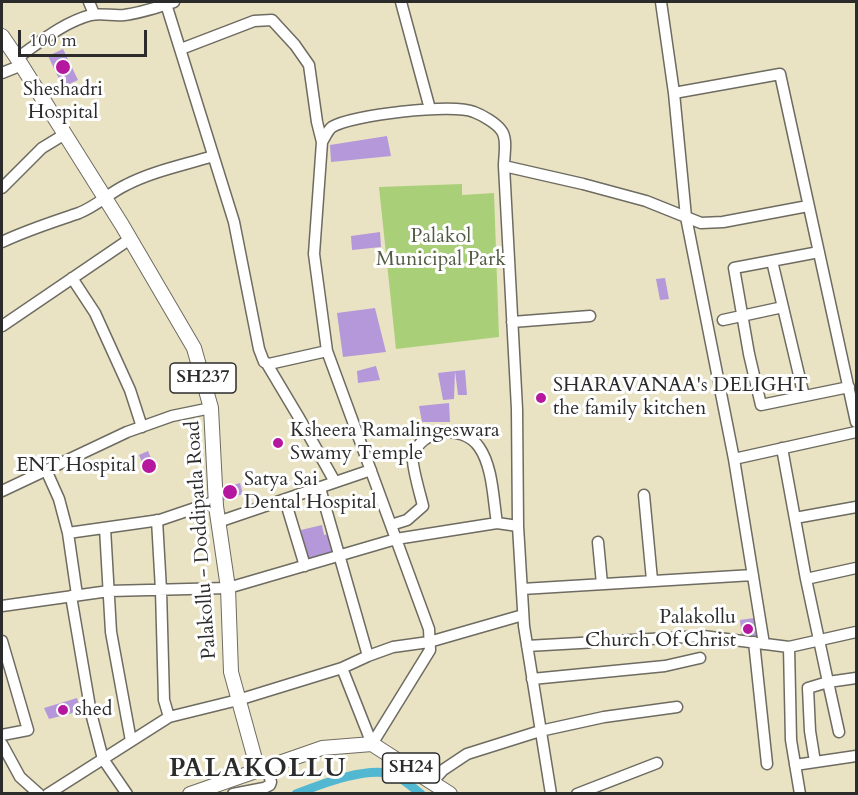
<!DOCTYPE html>
<html>
<head>
<meta charset="utf-8">
<style>
	body { margin:0 }
	#map { position:relative; width:858px; height:795px; overflow:hidden; background:#e9e3c4; font-family:Cardo,serif }
	canvas { display:block }
	.frame { position:absolute; inset:0; border:3px solid #2b2b2b; pointer-events:none }
	.scale { position:absolute; left:18px; top:30px; width:129px; height:27px; box-sizing:border-box; border:3px solid #2b2b2b; border-top:0; padding-left:8px; font-size:18px; line-height:21px; white-space:nowrap; color:#2b2b2b; -webkit-text-stroke:4px #fff; paint-order:stroke }
</style>
</head>
<body>
<div id="map">
<canvas width="858" height="795"></canvas>
<div class="frame"></div>
<div class="scale">100 m</div>
</div>
<script>
const ctx = document.querySelector('canvas').getContext('2d');
ctx.lineJoin = 'round';
function fill(path, color) {
  ctx.fillStyle = color;
  ctx.fill(path, 'evenodd');
}
function trace(path, color, width, dash) {
  ctx.strokeStyle = color;
  ctx.lineWidth = width;
  ctx.lineCap = dash ? 'butt' : 'round';
  ctx.setLineDash(dash || []);
  ctx.stroke(path);
}
function write(font, color, halo, rows, align = 'center') {
  ctx.font = font + ' Cardo,serif';
  ctx.lineWidth = 6;
  ctx.setLineDash([]);
  ctx.textBaseline = 'middle';
  ctx.strokeStyle = halo;
  ctx.fillStyle = color;
  for (const [text, x, y, turn = 0] of rows) {
    ctx.save();
    ctx.translate(x, y);
    ctx.rotate((+turn || 0) * Math.PI / 180);
    ctx.textAlign = isNaN(turn) ? turn : align;
    if (halo) ctx.strokeText(text, 0, 0);
    ctx.fillText(text, 0, 0);
    ctx.restore();
  }
}
fill(new Path2D(`
	M462,184V195L494,193L499,337L396,349L379,187Z`), '#aacf79');
trace(new Path2D(`
	M296,794C321,784 372,764 397,776C406,781 413,788 421,794`), '#52b8d1', 9);
fill(new Path2D(`
	M63,49L78,80L63,87L48,56Z
	M387,136L391,156L331,162L330,145Z
	M380,232L381,247L352,250L351,236Z
	M665,278L669,299L660,300L656,279Z
	M375,308L386,352L343,357L337,313Z
	M376,366L380,380L358,383L357,371Z
	M465,370L467,395H458L455,371Z
	M455,371L454,399L443,400L438,373Z
	M449,403L450,422H422L419,406Z
	M148,451L156,470L147,474L139,455Z
	M240,483L243,494L220,501L217,490Z
	M322,525L324,535L329,534L333,554L308,560L301,530Z
	M754,618L757,641L742,639L740,620Z
	M77,698L81,711L49,719L44,708Z`), '#b498d9');
const minor = new Path2D(`
	M89,2L94,14
	M401,2L430,109
	M661,2L674,93L686,217L734,459L764,644
	M166,4L234,222L259,349L264,362L269,364L327,351
	M181,49L254,21L272,20L295,45L309,65L317,122L322,142
	M17,58C40,42 64,22 91,15C102,13 113,16 124,15C141,13 158,7 174,2
	M2,73L22,65
	M674,93L780,74L856,422
	M504,166L583,184L646,201L701,223L723,222L808,206
	M2,188L42,148L65,134
	M2,242C27,230 53,222 79,213C97,206 109,193 126,185C153,171 184,165 213,156
	M819,252L734,268L749,354L761,405L849,387
	M772,261L804,396
	M72,278L95,313L130,390L142,427
	M723,320L783,307
	M512,322L590,316
	M2,326L130,239
	M267,364L298,416L335,482
	M782,448L806,579L828,682L856,678
	M734,459L856,432
	M46,470L59,499L68,533L77,595
	M320,488L368,656
	M2,491L127,432L172,416L211,408
	M644,495L652,580
	M285,500L305,566
	M795,518L856,507
	M157,520L161,590L164,700L169,717
	M218,522L371,470
	M391,525L407,520L423,506C421,497 411,464 413,457C420,428 463,424 479,447C493,467 493,499 497,523
	M105,528L111,632L131,741
	M68,533L160,520L216,501
	M598,542L602,584
	M806,579L856,568
	M522,589L753,575
	M71,596L91,713L103,759L127,794
	M2,606L109,591L228,588L396,539L497,523L518,526
	M2,641L28,730L2,735
	M754,642L767,764
	M527,646L703,636L789,647L856,632
	M789,647L791,740L800,794
	M342,668L368,656L393,647L429,642L523,615
	M532,679L665,666L700,658
	M2,744L20,777L39,794
	M372,744L430,650L429,629L327,351L314,254L322,142C325,137 328,130 332,127C350,115 454,103 474,112C482,115 496,123 501,130C508,138 504,155 504,166L517,409L518,526L524,626L551,794
	M815,762L810,731L808,688L828,682L839,732
	M795,765L856,756
	M432,782L443,770L467,754L540,731L604,717L677,707
	M48,794L169,717L238,700L342,668L372,744
	M233,794L264,788L270,785L271,782L267,768
	M577,794L657,763`);
const major = new Path2D(`
	M2,36L17,58L122,225L194,348L211,408L216,506L228,588L231,672L258,770
	M190,794L322,748L372,744L450,794`);
trace(minor, '#6e6b61', 13);
trace(major, '#6e6b61', 16);
trace(minor, '#fff', 10);
trace(major, '#fff', 14);
for (const [x, y, r, color] of [
	[63,67,8,"#b5179e"],
	[541,398,6,"#b5179e"],
	[278,443,6,"#b5179e"],
	[149,466,8,"#b5179e"],
	[230,492,8,"#b5179e"],
	[748,629,6,"#b5179e"],
	[63,710,6,"#b5179e"]
]) {
  const dot = new Path2D();
  dot.arc(x, y, r, 0, 2 * Math.PI);
  ctx.fillStyle = color;
  ctx.fill(dot);
  trace(dot, '#fff', 2);
}
for (const [x, y, w] of [
	[203,378,66],
	[411,768,57]
]) {
  const box = new Path2D();
  box.roundRect(x - w / 2, y - 15, w, 30, 4.5);
  ctx.fillStyle = '#fff';
  ctx.fill(box);
  trace(box, '#2b2b2b', 1.5);
}
write('bold 18px', '#2b2b2b', null, [
	["SH237",203,378],
	["SH24",411,768]
]);
write('20px', '#2b2b2b', '#fff', [
	["Sheshadri",63,90,"center"],
	["Hospital",63,113,"center"],
	["SHARAVANAA's DELIGHT",553,386],
	["the family kitchen",553,409],
	["Ksheera Ramalingeswara",290,431],
	["Swamy Temple",290,454],
	["ENT Hospital",136,466,"right"],
	["Satya Sai",244,480],
	["Dental Hospital",244,503],
	["Palakollu",736,618,"right"],
	["Church Of Christ",736,641,"right"],
	["shed",75,710]
], 'left');
write('20px', '#515c42', '#fff', [
	["Palakol",441,237],
	["Municipal Park",441,260]
]);
write('20px', '#2b2b2b', '#fff', [
	["Palakollu - Doddipatla Road",202,540,-94]
]);
ctx.letterSpacing = '1.5px';
write('bold 26px', '#2b2b2b', '#fff', [
	["PALAKOLLU",258,770]
]);
ctx.letterSpacing = '0px';
</script>
</body>
</html>
